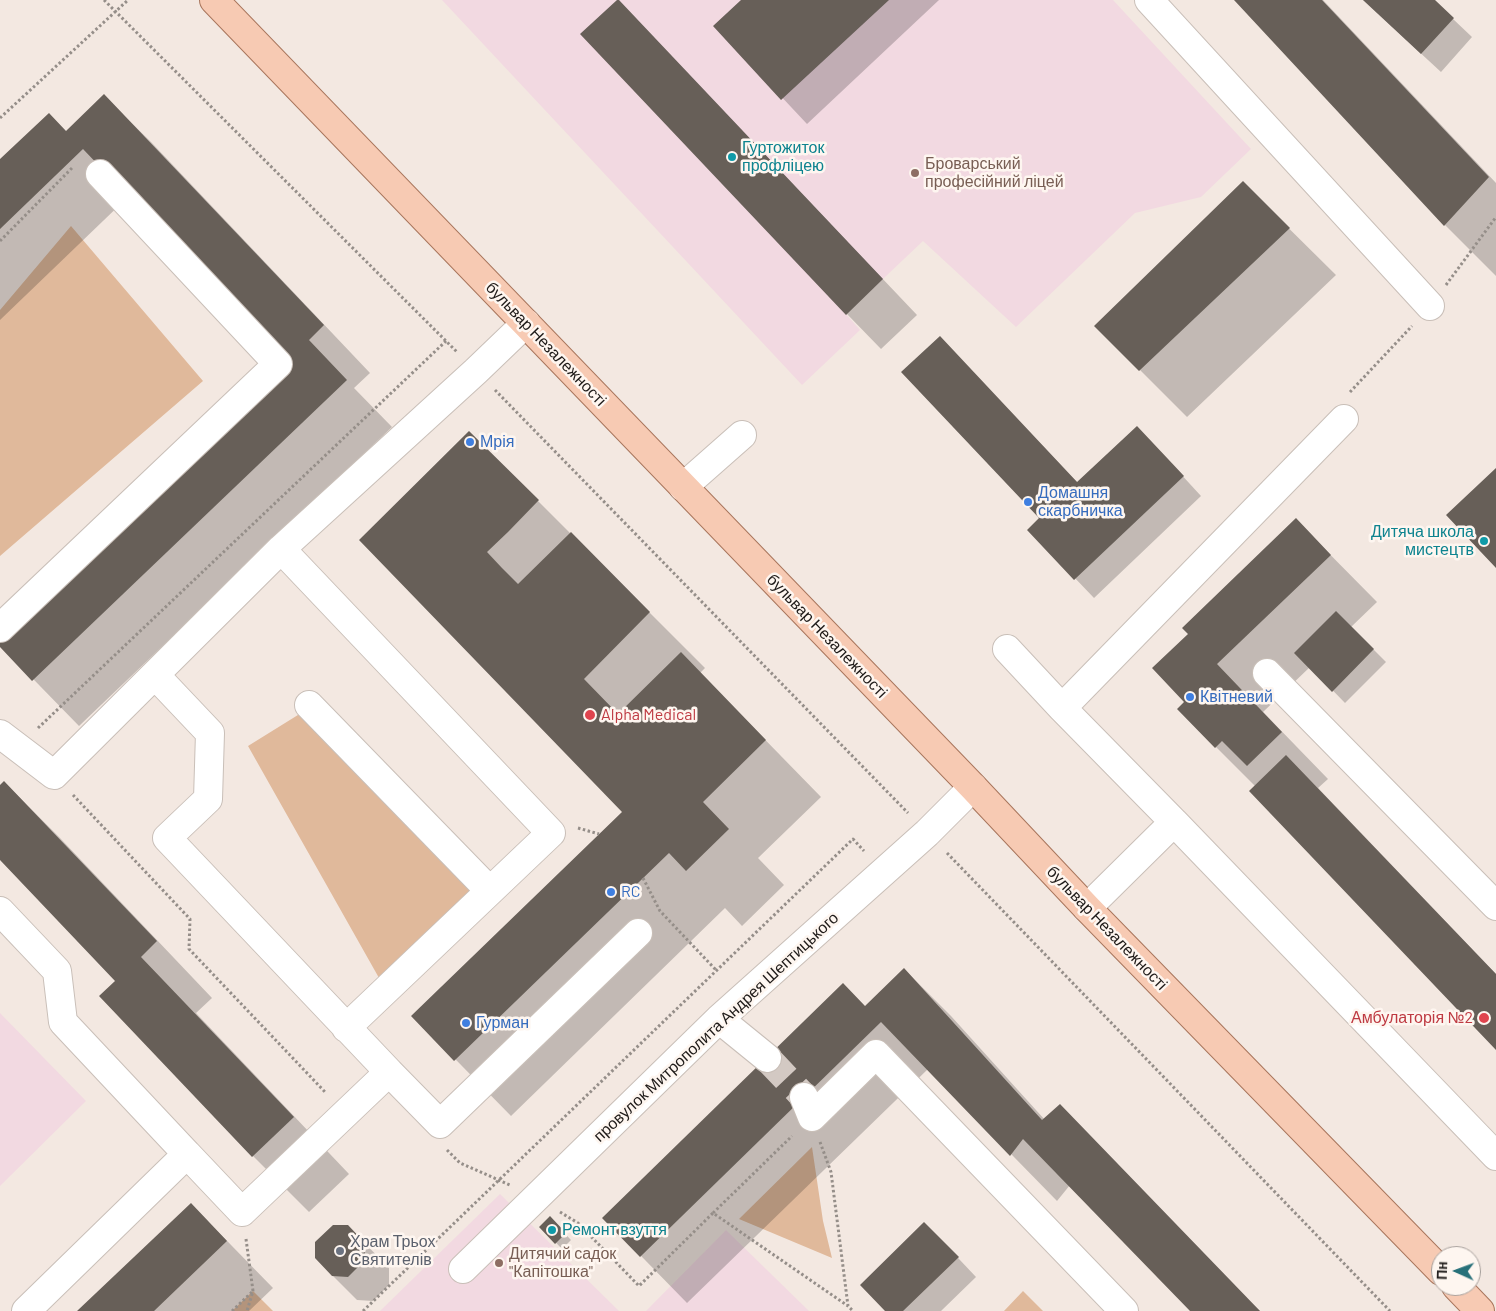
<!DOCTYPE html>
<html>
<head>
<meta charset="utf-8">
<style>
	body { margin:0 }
	#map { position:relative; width:1496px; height:1311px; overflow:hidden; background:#f3e8e1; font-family:Barlow,sans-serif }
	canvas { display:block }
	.north { position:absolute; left:1431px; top:1246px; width:50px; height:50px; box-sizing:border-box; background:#fef6f0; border:1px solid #a59e9a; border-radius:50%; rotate:272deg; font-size:14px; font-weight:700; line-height:20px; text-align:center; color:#1f1b19 }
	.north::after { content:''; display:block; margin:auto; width:18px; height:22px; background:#277079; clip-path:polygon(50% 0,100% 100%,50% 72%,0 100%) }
</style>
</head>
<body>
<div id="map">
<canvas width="1496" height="1311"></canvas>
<div class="north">Пн</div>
</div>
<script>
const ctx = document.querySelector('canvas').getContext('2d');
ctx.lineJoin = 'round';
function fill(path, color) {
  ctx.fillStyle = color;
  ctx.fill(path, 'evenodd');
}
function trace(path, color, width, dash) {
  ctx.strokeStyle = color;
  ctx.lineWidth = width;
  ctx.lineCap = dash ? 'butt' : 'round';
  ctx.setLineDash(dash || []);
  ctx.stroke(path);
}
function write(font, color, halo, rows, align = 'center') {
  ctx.font = font + ' Barlow,sans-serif';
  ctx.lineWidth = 5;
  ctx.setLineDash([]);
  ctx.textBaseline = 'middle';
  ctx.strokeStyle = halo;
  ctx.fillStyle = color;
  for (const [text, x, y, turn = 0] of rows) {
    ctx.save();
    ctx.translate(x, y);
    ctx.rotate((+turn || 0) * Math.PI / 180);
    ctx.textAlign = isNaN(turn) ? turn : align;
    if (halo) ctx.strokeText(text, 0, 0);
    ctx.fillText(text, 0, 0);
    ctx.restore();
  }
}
fill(new Path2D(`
	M442,0H1113L1251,149L1201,197L1135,213L1016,327L923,241L846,314L860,330L802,385Z
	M0,1013L86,1101L0,1186Z
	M500,1194L619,1311H380Z
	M726,1230L809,1311H646Z`), '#f2d9e1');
fill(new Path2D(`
	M71,226L203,381L0,556V310Z
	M306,710L479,891L383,985L248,746Z
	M812,1147L823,1221L832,1258L739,1219Z
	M253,1291L273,1311H232Z
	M1023,1291L1043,1311H1004Z`), '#e0b99b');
fill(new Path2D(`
	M742,0H939L807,124L715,26Z
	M1236,0H1323L1496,183V276L1445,225Z
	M1363,0H1433L1472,37L1441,72Z
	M652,36L917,315L881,349L847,314Z
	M104,96L151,142L370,373L354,388L392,427L79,726L0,645L288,362L129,196L0,320V161L66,132Z
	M1243,183L1336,275L1187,417L1096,326Z
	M940,338L1078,483L1155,446L1201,496L1094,598L1029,530L1040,519Z
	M469,432L705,668L700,673L821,797L758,858L784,885L742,926L725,908L511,1116L413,1016L624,812L361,540Z
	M1296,520L1377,602L1351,627L1386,662L1345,703L1310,667L1263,712L1328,779L1318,788L1496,974V1048L1255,786L1216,747L1186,702L1189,634Z
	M4,782L60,838L212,998L196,1013L349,1174L309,1212L253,1156L101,996L117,981L0,858V786Z
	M904,969L951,1016L1045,1120L1260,1311H1192L1070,1185L1057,1201L928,1069L687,1303L604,1218L865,1007Z
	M191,1204L273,1288L249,1311H79Z
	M550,1218L571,1240L562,1249L541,1227Z
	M348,1226L389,1268V1285L373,1301L357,1300L332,1275Z
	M943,1242L976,1277L941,1311H887Z`), '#0003');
fill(new Path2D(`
	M617,0H619L883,279L846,315L580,34Z
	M741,0H889L781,100L713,26Z
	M1234,0H1322L1489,177L1444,226Z
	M1363,0H1435L1454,18L1421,54Z
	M104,94L324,325L309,340L347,380L32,681L0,647V635L286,362L83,149L0,229V159L49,113L66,131Z
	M1243,181L1290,228L1139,371L1094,326Z
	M940,336L1077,482L1137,426L1184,476L1074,580L1027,530L1039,518L901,372Z
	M469,431L539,500L508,532L487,552L502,568L518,584L571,532L650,612L584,679L618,714L681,652L766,740L703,802L729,829L686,871L669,853L454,1061L411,1016L622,812L359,540Z
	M1496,468V568L1446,515Z
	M1296,518L1331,555L1217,664L1282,732L1247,766L1222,741L1215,748L1177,709L1184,702L1152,668L1188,634L1182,628Z
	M1336,611L1374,649L1332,692L1294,653Z
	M1286,755L1496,974V1050L1249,791Z
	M4,781L157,941L141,957L294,1117L252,1157L99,996L115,981L0,860V785Z
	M904,968L1042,1120L1060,1104L1260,1311H1190L1023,1139L1010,1156L881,1022L640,1257L602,1218L843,983L865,1006Z
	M191,1203L227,1241L154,1311H77Z
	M550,1216L566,1233L555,1244L539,1227Z
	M924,1222L959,1257L903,1311H885L860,1285Z
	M333,1225H348L365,1243V1260L348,1277L332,1276L315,1258V1242Z`), '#675f58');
trace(new Path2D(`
	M767,1058L804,1097`), '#d3c9c3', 28, [28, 14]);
const minor = new Path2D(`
	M1149,0L1430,306
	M683,487L742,435
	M281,549L551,833L346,1028
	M0,628L278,364L100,174
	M1007,649L1062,708L1174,822
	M1267,673L1496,906
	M155,675L210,733L208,799L167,838L389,1072
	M309,705L490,891
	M1062,708L1344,419
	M0,734L54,775L281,549L476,371L526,323
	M1087,908L1174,822L1496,1156
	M0,911L57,971L63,1022L187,1154L26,1311
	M719,1019L767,1058
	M804,1097L812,1117L876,1054L1124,1311
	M187,1154L242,1212L389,1072L440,1124L638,933
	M463,1269L719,1019L927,833L973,787`);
const major = new Path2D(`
	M214,0L973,787L1087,908L1441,1271
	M1456,1286L1480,1311`);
trace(minor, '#c9bfb8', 30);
trace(major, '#a8755c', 30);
trace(new Path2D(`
	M104,0L457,352
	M0,118L128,0
	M0,241L72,168
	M1446,285L1496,217
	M495,390L908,813
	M1350,392L1412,326
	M38,728L446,341
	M73,795L190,919L189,949L326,1093
	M578,828L599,834
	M947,853L1390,1311
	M643,878L660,911L716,970
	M820,1142L831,1172L848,1306L853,1311
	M447,1150L460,1163L510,1185
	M560,1212L578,1223L639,1286L713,1213L848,1306
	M713,1213L792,1136
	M246,1239L253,1291L247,1311
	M232,1311L253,1291
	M363,1311L853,839L864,851`), '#958e89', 3, [2.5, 2.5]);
trace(minor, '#fff', 28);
trace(major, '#f7cab3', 28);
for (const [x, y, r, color] of [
	[732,157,5,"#0f9aa8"],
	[915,173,5,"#8d6e63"],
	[470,442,5,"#3f7fe0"],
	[1028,502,5,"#3f7fe0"],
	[1484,541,5,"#0f9aa8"],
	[1190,697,5,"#3f7fe0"],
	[590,715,6,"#e0444e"],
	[611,892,5,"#3f7fe0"],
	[1484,1018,6,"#e0444e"],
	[466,1023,5,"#3f7fe0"],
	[552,1230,5,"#0f9aa8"],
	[340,1251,5,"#6b7280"],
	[499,1263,5,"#8d6e63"]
]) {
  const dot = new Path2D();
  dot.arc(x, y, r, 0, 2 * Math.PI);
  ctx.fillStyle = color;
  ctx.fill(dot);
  trace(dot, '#fef6f0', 2);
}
write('16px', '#0d838f', '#fef6f0', [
	["Гуртожиток",742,148],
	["профліцею",742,166],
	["Дитяча школа",1474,532,"right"],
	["мистецтв",1474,550,"right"],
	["Ремонт взуття",562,1230]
], 'left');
write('16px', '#785e54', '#fef6f0', [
	["Броварський",925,164],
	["професійний ліцей",925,182],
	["Дитячий садок",509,1254],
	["\"Капітошка\"",509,1272]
], 'left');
write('16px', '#1f1b19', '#fef6f0', [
	["бульвар Незалежності",546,344,46],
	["бульвар Незалежності",827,636,46],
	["бульвар Незалежності",1107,928,46],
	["провулок Митрополита Андрея Шептицького",716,1027,-43]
]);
write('16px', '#366cbe', '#fef6f0', [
	["Мрія",480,442],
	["Домашня",1038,493],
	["скарбничка",1038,511],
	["Квітневий",1200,697],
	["RC",621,892],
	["Гурман",476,1023]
], 'left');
write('16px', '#be3a42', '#fef6f0', [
	["Alpha Medical",601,715],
	["Амбулаторія №2",1473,1018,"right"]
], 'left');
write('16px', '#5b616d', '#fef6f0', [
	["Храм Трьох",350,1242],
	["Святителів",350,1260]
], 'left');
</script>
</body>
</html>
